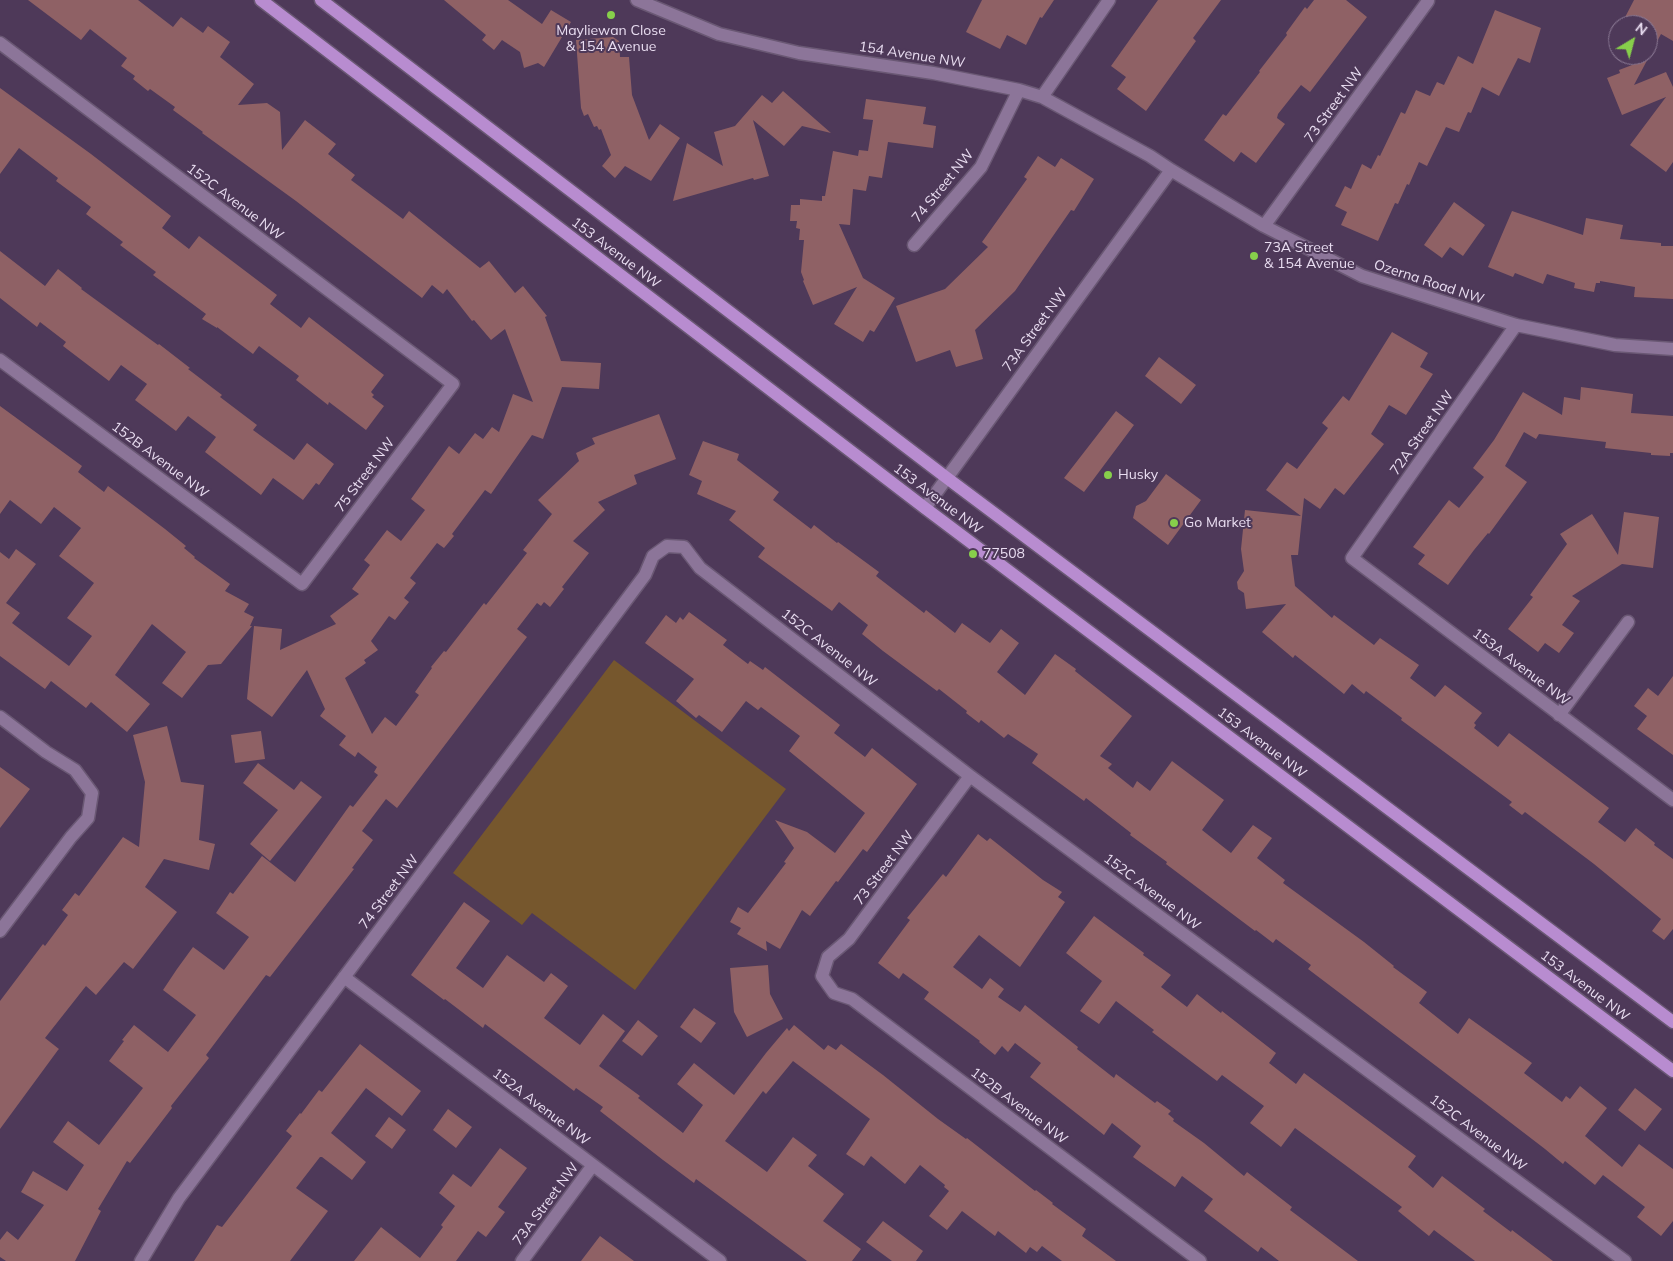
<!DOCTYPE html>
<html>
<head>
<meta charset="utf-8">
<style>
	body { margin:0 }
	#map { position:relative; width:1673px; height:1261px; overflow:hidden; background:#4e3959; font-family:Mulish,sans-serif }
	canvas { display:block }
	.north { position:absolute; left:1608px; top:15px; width:50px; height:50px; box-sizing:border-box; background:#4e3959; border:1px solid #8c7b96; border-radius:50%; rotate:37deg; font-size:14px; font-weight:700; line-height:20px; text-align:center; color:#e9ddf1 }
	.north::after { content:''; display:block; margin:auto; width:18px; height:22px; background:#87cf4b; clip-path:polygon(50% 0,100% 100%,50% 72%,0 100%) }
</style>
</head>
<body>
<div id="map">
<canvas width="1673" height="1261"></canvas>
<div class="north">N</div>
</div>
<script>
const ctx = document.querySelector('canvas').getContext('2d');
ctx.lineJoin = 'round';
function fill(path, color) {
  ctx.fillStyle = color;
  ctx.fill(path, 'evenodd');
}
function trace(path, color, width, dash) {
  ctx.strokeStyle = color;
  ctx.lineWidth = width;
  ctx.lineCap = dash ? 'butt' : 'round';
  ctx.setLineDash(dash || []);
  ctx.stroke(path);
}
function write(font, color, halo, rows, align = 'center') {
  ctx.font = font + ' Mulish,sans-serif';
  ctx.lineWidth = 4;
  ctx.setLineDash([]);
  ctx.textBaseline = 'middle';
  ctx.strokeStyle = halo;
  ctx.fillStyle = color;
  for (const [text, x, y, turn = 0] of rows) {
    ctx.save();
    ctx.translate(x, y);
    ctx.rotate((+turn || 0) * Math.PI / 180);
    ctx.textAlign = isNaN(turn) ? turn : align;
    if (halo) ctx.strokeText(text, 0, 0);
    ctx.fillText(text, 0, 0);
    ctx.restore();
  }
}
fill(new Path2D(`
	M614,660L786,789L635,990L532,913L522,925L453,873Z`), '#76572d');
fill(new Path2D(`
	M28,0H138L173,27L181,17L203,33L208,26L230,42L220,57L254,84L238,105L267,103L280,112L282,150L305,120L336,144L328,154L355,175L351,180L403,219L409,211L480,268L489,261L515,293L523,286L547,316L545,317L561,361L601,363L599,389L562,387L543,439L532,435L491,494L485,490L452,534L454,536L444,548L437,543L410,578L416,583L404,598L409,602L395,620L389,616L371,641L378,650L364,660L366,663L345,678L372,734L385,717L396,726L419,695L415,692L432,668L431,667L444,651L446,652L484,603L486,605L527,553L523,550L552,514L538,500L579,461L576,453L595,444L592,438L659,414L676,459L634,475L637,484L598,502L605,510L573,541L589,553L562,587L564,589L550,607L544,602L541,606L537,603L517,629L527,637L397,808L386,799L362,831L373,840L352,868L354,869L270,977L266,975L206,1055L209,1058L171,1106L172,1108L130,1163L127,1161L98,1209L101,1211L75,1261H6L0,1257V1240L7,1231L18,1240L44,1205L21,1192L33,1171L67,1191L84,1165L53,1142L68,1121L99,1145L143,1088L109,1061L124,1041L122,1040L134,1025L168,1052L196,1015L163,990L177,969L193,947L224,970L249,937L216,913L230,892L233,894L262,856L295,882L350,805L353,807L378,775L374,772L377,767L358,752L355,757L339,745L346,736L320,716L325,709L307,670L272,717L247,699L254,626L282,629L280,650L336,624L330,616L359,594L352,589L370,565L364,560L387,530L401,541L425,510L411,499L449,446L459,454L475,433L483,439L492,427L499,432L513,394L533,402L505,329L491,340L474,320L472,321L447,289L443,294L432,285L422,298L296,201L202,133L203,132L173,110L175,107L150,89L148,91L133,79L135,76L121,66L127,58L90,29L81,40Z
	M444,0H508L542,24L551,10L571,22L544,67L538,63L524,68L520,52L502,40L494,50L482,40L486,35Z
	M982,0H1054L1042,18L1040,17L1026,45L1007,35L1000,49L966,32Z
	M1158,0H1221L1193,38L1196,41L1146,111L1117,89L1126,77L1111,66Z
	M1314,0H1346L1367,17L1310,92L1301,85L1278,114L1277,118L1285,124L1256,163L1241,152L1234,162L1204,140L1223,114L1226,116L1260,72L1259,71L1287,35L1286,33L1305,7L1307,9Z
	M1634,0H1673V41L1661,34L1634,85L1666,72L1673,87V162L1666,172L1630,145L1666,97L1622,115L1607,78L1620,73L1619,70L1648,59V25H1621Z
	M1495,10L1541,28L1530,63L1518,58L1499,96L1482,87L1471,113L1468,112L1459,132L1446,127L1427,166L1419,162L1409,185L1407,184L1398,204L1395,203L1378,241L1341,225L1347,212L1335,206L1345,186L1351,189L1362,164L1371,169L1378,155L1380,156L1401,112L1405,114L1416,90L1430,96L1437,82L1444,85L1458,56L1473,64Z
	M613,37L619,41L620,57H629L632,95L649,140L660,124L680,138L651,181L625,166L615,178L602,166L611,155L601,129L599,130L597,126L594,127L588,114L584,116L581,108L576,40Z
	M0,88L91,154L171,216L162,228L189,249L199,236L277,295L270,304L301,328L309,317L384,375L371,392L374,395L372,397L384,406L366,430L329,402L328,405L296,380L299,376L259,346L253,354L217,327V328L202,319L206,314L153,275L156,272L120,245L123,242L86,214L91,207L56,181L58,178L19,148L0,174Z
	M783,91L831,133L802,126L784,146L753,120L769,176L754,180L753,178L673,201L687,143L723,166L714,132L735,126L762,95L772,103Z
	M866,99L926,107L923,124L936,126L933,148L888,142L882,178L869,176L866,191L853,189L850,225L839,224L863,278L895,298L874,332L870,330L863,342L834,324L857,287L813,305L803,281L804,280L801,272L804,240H799L800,229L796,228L797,221H790L791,205H800V199L822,201V196H825L833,151L858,156L859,150L868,151L873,120L863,119Z
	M1038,156L1055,167L1061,158L1094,179L1074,211L1071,210L1015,291L975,330L983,359L956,367L950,350L916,362L896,306L945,289L988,247L982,242L1027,179L1024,177Z
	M1454,202L1485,225L1463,256L1450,247L1442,258L1424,245Z
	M1512,211L1583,235L1586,218L1623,225L1620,239L1661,243V246H1673V299L1634,297L1635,287L1600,281V283H1596L1594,292L1574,288L1575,283L1547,274L1543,284L1515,273L1513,277L1488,267Z
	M0,251L45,286L58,269L82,288L81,289L158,345L159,344L190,368L188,369L222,395L220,397L257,425L253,430L294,460L307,443L334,464L319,485L316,483L303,500L273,478L261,495L205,452L216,437L188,416L176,431L135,400L147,384L121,365L109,381L63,346L66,342L40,322L37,327L0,298Z
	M1392,332L1428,353L1420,367L1433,374L1406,415L1389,405L1371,434L1384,444L1344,495L1335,488L1320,509L1304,498L1298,555H1291L1295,586L1332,618L1334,615L1374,645L1380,638L1419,665L1410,678L1435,697L1445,685L1461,697L1482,713L1474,723L1476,725L1474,728L1498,747L1509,733L1609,808L1598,822L1625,842L1636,828L1655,843L1654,845L1673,859V929L1664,940L1652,931L1661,919L1594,864L1525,812L1522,815L1509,805L1512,802L1401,720L1402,718L1366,691L1364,694L1352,684L1344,694L1295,655L1293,658L1262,632L1286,604L1246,609L1244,593L1238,589L1237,582L1244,571L1241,549L1245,510L1301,516L1266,490L1287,462L1297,469L1328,428L1322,423L1343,396L1349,401Z
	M1159,357L1196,385L1181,404L1145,376Z
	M1581,387L1633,394L1631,413L1673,416V453H1670V456L1651,455V453L1605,448L1606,442L1539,434L1536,439L1524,432L1505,466L1527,482L1489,534L1488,533L1474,550L1448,585L1418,564L1425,555L1413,547L1449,500L1459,508L1484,477L1473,468L1494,440L1523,392L1562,415L1564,397L1580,400Z
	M0,406L82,466L78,472L104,492L108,486L165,529L186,546L184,548L195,557L194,558L230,584L225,591L249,604L244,612L254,617L250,626H252L221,664L208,665L182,698L162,683L186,652L152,624L115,675L150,704L127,732L91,702L86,708L51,681L45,689L0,656V552L9,559L16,549L36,564L6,603L20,613L12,623L69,666L92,636L67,618L94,583L59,556L81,528L54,507L41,524L10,500L0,514Z
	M1116,411L1134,425L1084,492L1064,478Z
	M703,441L739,454L737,460L779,492L773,500L811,529L814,525L837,543L838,542L879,572L876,576L924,613L926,610L955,633L962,623L990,643L1001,629L1019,643L997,672L1025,695L1055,654L1076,669L1075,671L1132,716L1100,756L1112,764L1108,768L1133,788L1137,781L1150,791L1172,761L1224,800L1202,830L1231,853L1253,825L1272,838L1257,858L1285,880L1283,883L1364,942L1394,966L1393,967L1427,992L1419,1003L1458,1034L1469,1018L1532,1063L1524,1073L1562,1102L1566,1096L1570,1099L1580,1086L1607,1108L1585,1136L1622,1167L1639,1144L1673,1169V1221L1661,1236L1637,1217L1645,1207L1603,1175L1595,1185L1565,1161L1563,1164L1545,1149L1485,1103L1308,969L1311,965L1276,939L1273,943L1256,930L1255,931L1166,864L1167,862L1130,835L1131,833L1086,798L1084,801L1032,763L1038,754L1008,734L1004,738L981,720L979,723L966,713L967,711L939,689L937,691L883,651L862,634L868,625L839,602L832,611L758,557L765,548L729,520L736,511L697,494L702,481L689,475Z
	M1166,474L1201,500L1168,545L1133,518L1136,506L1146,501Z
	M1624,512L1659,517L1653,568L1622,564L1572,596L1580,601L1562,625L1574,633L1559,653L1545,643L1538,652L1508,629L1533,597L1530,595L1567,544L1560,534L1592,514L1618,555Z
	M689,612L727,640L723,645L748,664L750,661L763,670L765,667L840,725L834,733L865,757L872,748L917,784L867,852L863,849L838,882L836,881L810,916L802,910L780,949L766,941L767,951L737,934L741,928L730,922L738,907L748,913L786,863L784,862L794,848L775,820L807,832L835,853L865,813L789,751L800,736L761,707L758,710L746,701L722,732L699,715L696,718L676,701L694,679L645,643L666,615L676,623L680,617L683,620Z
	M1673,676V755L1637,729L1647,716L1634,706L1648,688L1658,696Z
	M167,726L181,782L204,785L199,840L215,844L209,870L164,859L145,887L177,912L133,969L124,962L96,995L86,986L45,1038L59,1049L58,1050L0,1129V1001L43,944L45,946L68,915L62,910L75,893L79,896L123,837L139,847L145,782L133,735Z
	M261,731L265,759L235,763L231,735Z
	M258,763L294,790L301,781L322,797L270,861L250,844L278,810L243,783Z
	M0,767L30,789L0,828Z
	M978,834L987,841L990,838L1043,880L1062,892L1058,897L1065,902L1020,967L979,935L953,967L982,989L990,978L1004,989L998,997L1020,1012L1025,1005L1078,1047L1077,1049L1114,1078L1116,1074L1155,1103L1157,1101L1171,1111L1168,1114L1174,1119L1173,1121L1204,1143L1244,1176L1247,1172L1292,1207L1290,1210L1358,1261H1279L1261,1247L1258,1252L1204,1211L1213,1199L1182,1176L1175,1187L1133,1157L1141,1146L1112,1123L1104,1135L1030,1077L1041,1063L1015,1043L1008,1052L1002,1046L995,1055L979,1042L980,1041L924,999L929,992L903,973L899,979L878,963L910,920L907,918L943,874L946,877Z
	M464,902L490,921L456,968L483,988L507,955L544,982L551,973L568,986L544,1018L580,1045L603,1014L625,1031L599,1066L640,1096L638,1098L683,1133L703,1105L677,1084L694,1063L734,1095L766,1053L787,1028L789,1031L794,1025L824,1050L828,1045L836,1050L841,1044L883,1075L938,1119L966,1139L967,1138L1035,1191L1036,1190L1053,1203L1052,1204L1086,1229L1082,1236L1116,1261H1062L1042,1246L1037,1252L1030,1247L1026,1253L998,1231L995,1236L962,1211L947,1230L929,1216L949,1191L944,1187L945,1185L920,1165L905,1184L871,1156L864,1166L846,1154L870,1119L793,1061L766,1094L763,1091L725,1141L767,1172L793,1137L817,1155L808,1166L844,1194L823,1221L861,1249L852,1261H807L696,1179L694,1183L663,1160L600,1111L603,1107L576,1088L574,1091L485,1024L483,1028L445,999L444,1000L411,975Z
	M1094,916L1144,953L1143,955L1171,975L1161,987L1187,1007L1197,994L1221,1013L1222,1011L1276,1053L1269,1063L1296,1084L1304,1073L1416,1156L1408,1167L1433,1188L1442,1176L1485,1209L1483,1211L1511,1232L1512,1230L1553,1261H1475L1434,1230L1429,1236L1398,1211L1402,1207L1295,1128L1281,1147L1250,1123L1264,1106L1222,1075L1217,1081L1152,1032L1154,1030L1116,1001L1099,1024L1080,1011L1102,981L1066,953Z
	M768,965L770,994L783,1019L747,1037L734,1012L730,968Z
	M694,1008L716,1023L701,1043L680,1027Z
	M638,1020L658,1036L642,1056L622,1041Z
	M360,1044L421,1091L402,1116L366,1088L331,1133L366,1162L352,1180L322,1157H320L296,1188L328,1211L290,1261H194L217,1225L222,1227L292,1136L286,1131L300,1113L301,1114L319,1090L322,1092Z
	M1635,1088L1662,1109L1645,1131L1618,1110Z
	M448,1109L472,1127L456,1148L433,1130Z
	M389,1117L406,1130L392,1149L375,1136Z
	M500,1148L527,1168L498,1207L505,1212L486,1237L478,1231L456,1261H354L381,1227L420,1258L443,1227L441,1225L455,1206L439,1193L453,1174L471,1187Z
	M883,1221L923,1251L916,1261H892L866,1242Z
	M600,1236L634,1261H581Z`), '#8f6165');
const minor = new Path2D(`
	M637,0L719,34L799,53L933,73L1019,90L1042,97L1150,156L1171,170L1264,226L1362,276L1516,325L1615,345L1673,349
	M0,43L453,384L302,584L0,360
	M1042,97L1109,0
	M1264,226L1428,1
	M914,245L981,167L1019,90
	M1516,325L1352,558L1673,800
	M925,508L1171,170
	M1559,715L1628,622
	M0,717L46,752L75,770L92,793L88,818L71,837L0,931
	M970,776L849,939L828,957L822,976L834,993L852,999L1200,1261
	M344,977L720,1261
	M141,1261L179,1198L645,575L653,556L667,546L684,547L700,568L970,776L1625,1261
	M522,1261L593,1165`);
const major = new Path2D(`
	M261,0L925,508L1673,1071
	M321,0L947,478L1673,1022`);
trace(minor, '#6a5874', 15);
trace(major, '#6a5874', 15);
trace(minor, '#8c7599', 12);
trace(major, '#b88cd0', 12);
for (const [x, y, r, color] of [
	[611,15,5,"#87cf4b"],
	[1254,256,5,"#87cf4b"],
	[1108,475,5,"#87cf4b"],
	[1174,523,5,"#87cf4b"],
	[973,554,5,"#87cf4b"]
]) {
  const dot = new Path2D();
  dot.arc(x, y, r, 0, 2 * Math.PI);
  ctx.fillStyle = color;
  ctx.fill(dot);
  trace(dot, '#4e3959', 2);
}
write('14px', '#e9ddf1', '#4e3959', [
	["Mayliewan Close",611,31,"center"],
	["& 154 Avenue",611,47,"center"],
	["73A Street",1264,248],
	["& 154 Avenue",1264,264],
	["Husky",1118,475],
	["Go Market",1184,523],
	["77508",983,554]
], 'left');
write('14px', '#e9ddf1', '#4e3959', [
	["154 Avenue NW",912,55,9],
	["73 Street NW",1334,105,-54],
	["74 Street NW",943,186,-51],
	["152C Avenue NW",235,202,37],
	["153 Avenue NW",616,253,37],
	["Ozerna Road NW",1429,282,18],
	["73A Street NW",1035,330,-54],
	["72A Street NW",1422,433,-55],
	["152B Avenue NW",160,460,37],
	["75 Street NW",365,475,-53],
	["153 Avenue NW",938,499,37],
	["152C Avenue NW",829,648,38],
	["153A Avenue NW",1521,667,37],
	["153 Avenue NW",1262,743,37],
	["73 Street NW",884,868,-53],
	["74 Street NW",389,892,-53],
	["152C Avenue NW",1152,892,37],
	["153 Avenue NW",1585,986,37],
	["152B Avenue NW",1019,1106,37],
	["152A Avenue NW",541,1107,37],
	["152C Avenue NW",1478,1133,37],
	["73A Street NW",546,1204,-53]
]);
</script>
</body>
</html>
